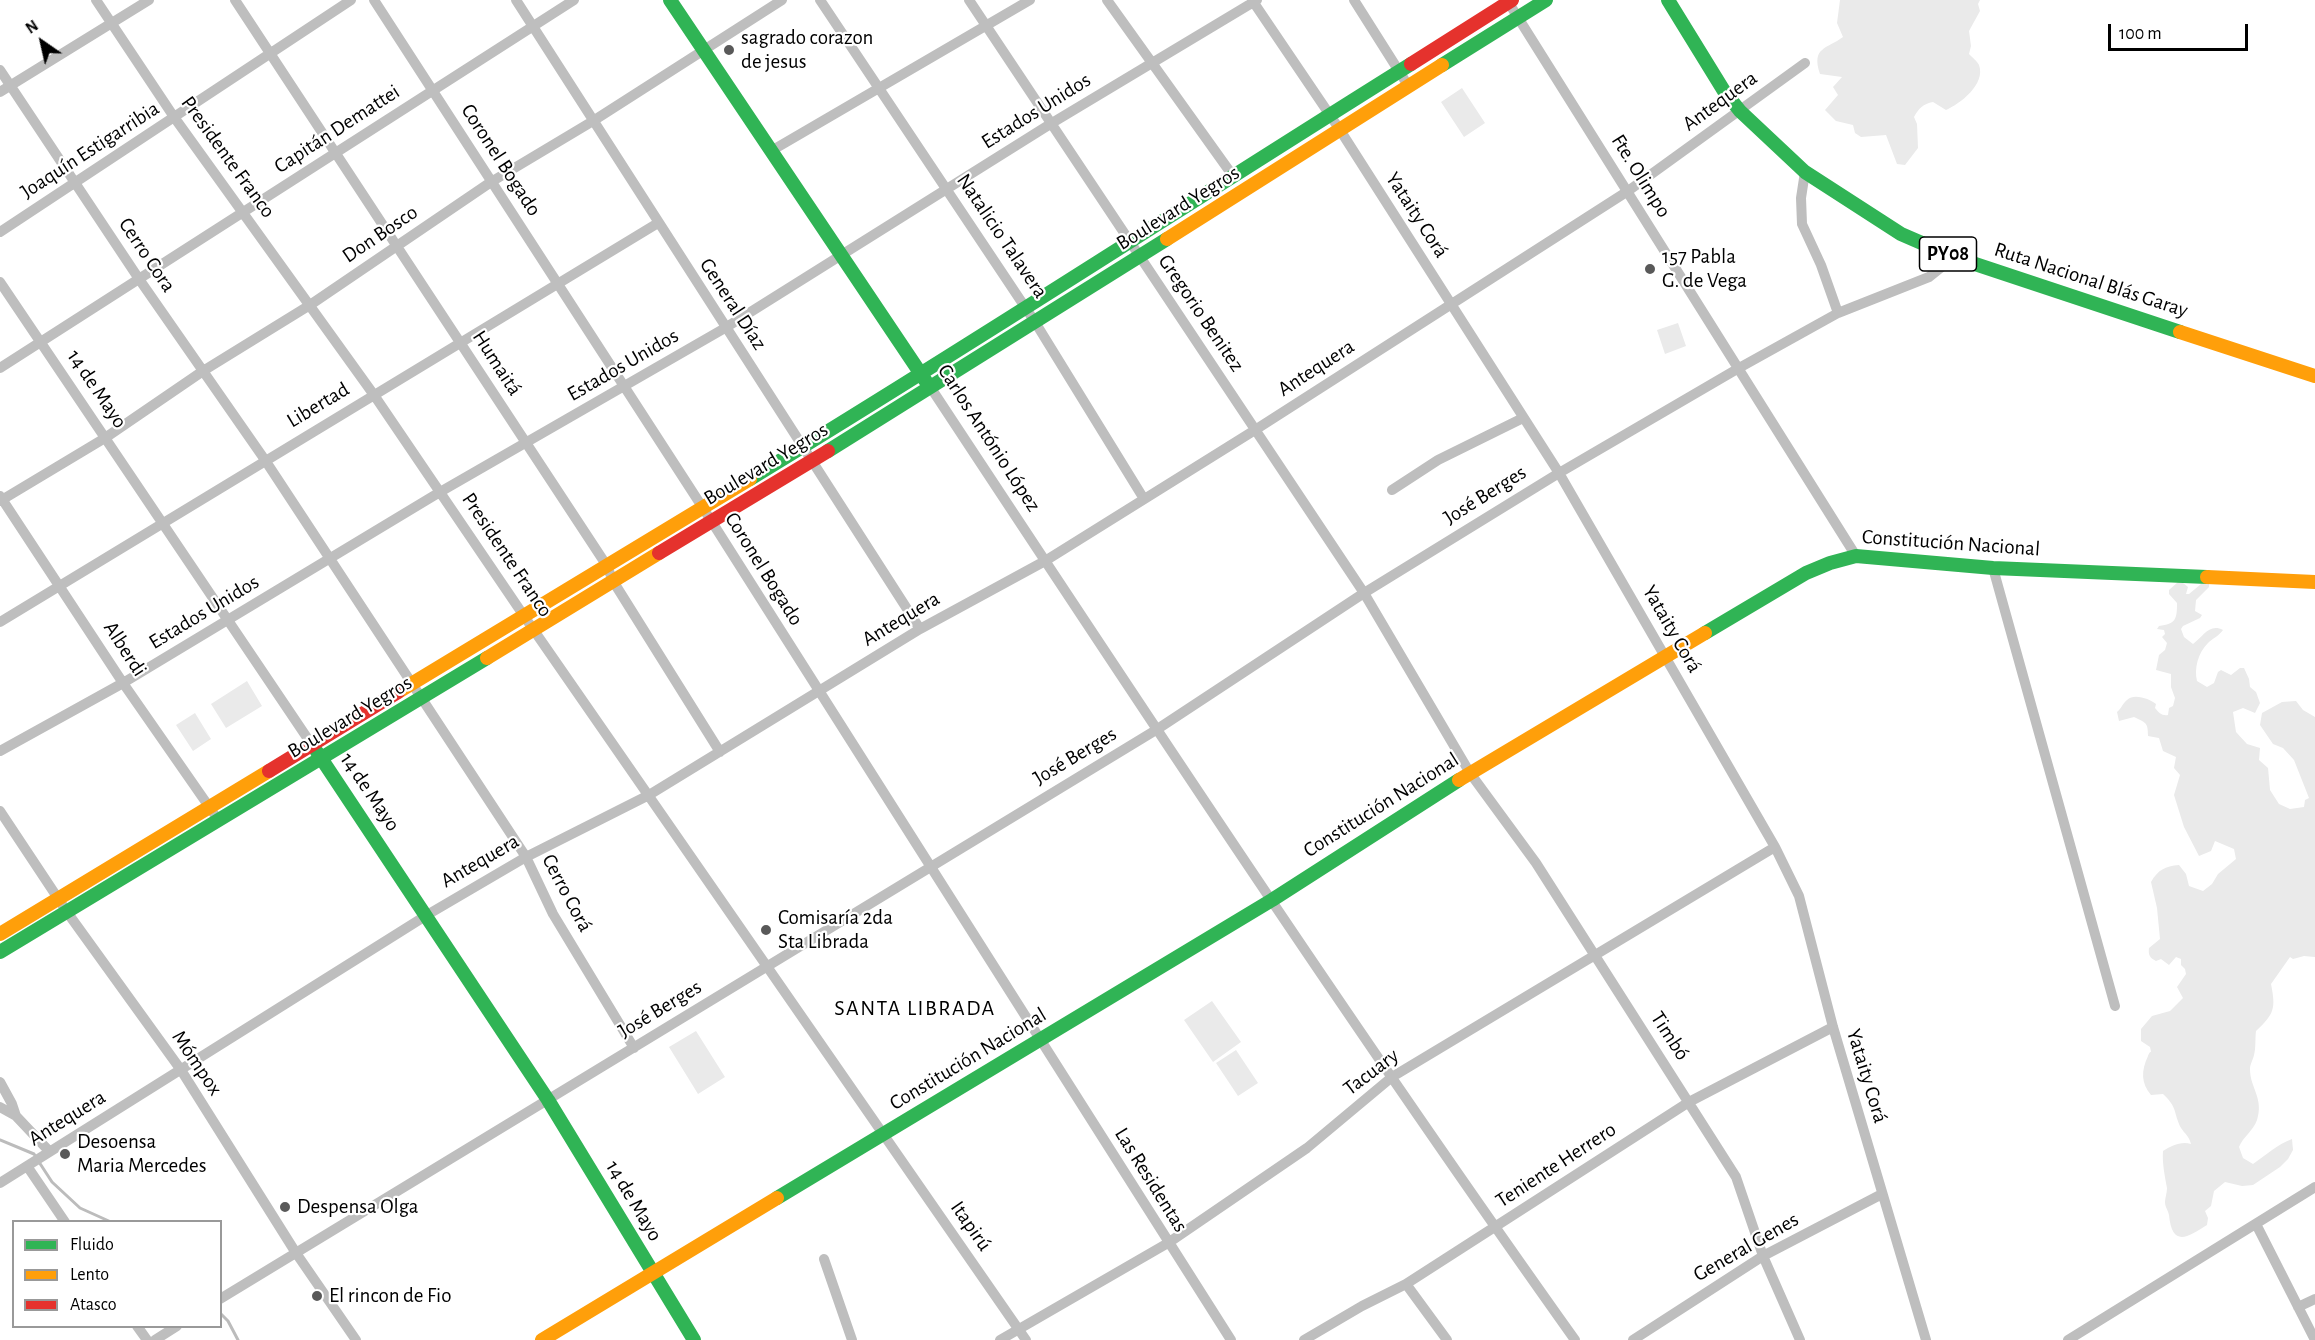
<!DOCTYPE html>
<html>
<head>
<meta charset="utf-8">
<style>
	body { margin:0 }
	#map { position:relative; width:2315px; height:1340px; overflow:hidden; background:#fff; font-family:"Alegreya Sans",sans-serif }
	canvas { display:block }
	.legend { position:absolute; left:12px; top:1220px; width:210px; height:108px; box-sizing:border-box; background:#fff; border:2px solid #999; margin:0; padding:8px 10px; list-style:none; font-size:18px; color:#000 }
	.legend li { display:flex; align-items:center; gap:12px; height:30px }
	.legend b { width:30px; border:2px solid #999 }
	.north { position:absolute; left:12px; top:12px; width:60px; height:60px; -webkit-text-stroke:4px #fff; paint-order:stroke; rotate:326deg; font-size:16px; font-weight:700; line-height:24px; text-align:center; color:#000 }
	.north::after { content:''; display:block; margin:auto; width:21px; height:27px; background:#000; clip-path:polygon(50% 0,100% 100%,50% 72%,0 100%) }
	.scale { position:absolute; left:2108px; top:24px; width:140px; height:27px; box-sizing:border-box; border:3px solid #000; border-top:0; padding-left:8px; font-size:18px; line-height:21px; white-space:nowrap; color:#000; -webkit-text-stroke:4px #fff; paint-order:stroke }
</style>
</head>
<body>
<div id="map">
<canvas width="2315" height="1340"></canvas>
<ul class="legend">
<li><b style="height:8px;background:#30b455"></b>Fluido</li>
<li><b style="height:8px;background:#ff9f0a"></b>Lento</li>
<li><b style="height:8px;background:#e5322d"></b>Atasco</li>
</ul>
<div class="north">N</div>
<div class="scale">100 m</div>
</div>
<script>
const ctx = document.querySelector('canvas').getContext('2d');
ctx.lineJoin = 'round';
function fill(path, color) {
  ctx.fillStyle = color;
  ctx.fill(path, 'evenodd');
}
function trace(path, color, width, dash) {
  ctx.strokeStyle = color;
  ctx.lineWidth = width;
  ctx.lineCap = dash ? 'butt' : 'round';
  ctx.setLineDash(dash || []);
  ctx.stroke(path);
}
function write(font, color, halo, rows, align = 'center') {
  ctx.font = font + ' "Alegreya Sans",sans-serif';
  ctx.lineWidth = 4.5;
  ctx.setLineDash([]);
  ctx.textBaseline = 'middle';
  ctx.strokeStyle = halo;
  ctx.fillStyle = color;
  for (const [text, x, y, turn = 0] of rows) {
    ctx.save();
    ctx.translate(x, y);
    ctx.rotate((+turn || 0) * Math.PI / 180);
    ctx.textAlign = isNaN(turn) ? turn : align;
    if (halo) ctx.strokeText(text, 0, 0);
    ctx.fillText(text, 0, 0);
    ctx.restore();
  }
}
fill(new Path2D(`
	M1840,0H1980L1978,4L1980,11L1969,31L1971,46L1969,54C1972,57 1977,61 1979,65C1986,84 1960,104 1946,110L1933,102C1923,104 1919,108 1914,117L1917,124L1918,148L1905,165L1897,164L1886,135L1861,137L1855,133L1853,125L1836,121L1825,110L1838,95L1833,87L1842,77L1820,74C1811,47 1827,49 1843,37L1837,23Z
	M1462,88L1485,123L1464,137L1441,102Z
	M1678,323L1686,346L1665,354L1657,330Z
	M2178,582H2182L2188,587L2186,594H2189L2201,584H2209V587L2196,600L2195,611L2202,615L2200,618L2183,626L2181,629L2184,637L2193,644C2203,637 2209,623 2223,630C2219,636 2213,638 2208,643C2198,653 2194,668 2197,681L2207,687L2214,683L2218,672L2221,670L2231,675L2240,668H2244L2249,679L2250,687L2256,692L2260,703L2255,713L2243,708L2233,712L2236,732L2247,744L2260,748L2259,760L2268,768L2270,790L2279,804L2290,809L2304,807L2305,800L2309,798L2294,760L2283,748L2273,744L2260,725L2262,713L2282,702L2296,701L2303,710L2315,717V957L2304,956L2293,959L2290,957L2271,984C2276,1009 2274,1014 2256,1031C2255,1039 2256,1048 2254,1055C2253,1060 2250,1064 2250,1069C2250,1088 2264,1098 2257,1120C2253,1131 2243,1137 2239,1147L2243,1158L2253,1164C2266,1155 2278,1144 2292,1139L2293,1150L2288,1159L2280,1167L2253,1185L2242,1186L2225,1182L2214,1191L2211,1206L2205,1211L2208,1218L2207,1225C2187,1238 2172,1247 2169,1215C2168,1210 2165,1207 2165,1202C2165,1198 2167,1193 2167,1188C2165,1177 2162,1163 2163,1151C2171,1146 2181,1141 2191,1144C2189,1136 2185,1134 2181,1128C2173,1112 2178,1108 2163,1094L2151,1095C2141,1083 2141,1071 2148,1056C2151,1048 2152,1056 2150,1047L2141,1041V1029L2152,1016L2170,1011L2183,998L2177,987L2186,974L2185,969L2181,965V959L2176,957L2169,965L2161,959L2156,961C2150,958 2148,955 2149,948L2160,939L2157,908L2151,882C2158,870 2165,866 2179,865L2186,874L2189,886L2203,891L2212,884L2218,874L2236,859L2234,849L2215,841L2211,851L2199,856L2184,827L2174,795L2180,775L2174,768L2176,757L2163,751L2159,738L2148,736C2148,722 2146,723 2134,717L2119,721L2117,712C2121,709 2123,703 2127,700C2134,693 2150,699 2156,704L2155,708C2159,713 2162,716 2168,715L2169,708L2173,706L2175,698L2171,687V674L2156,670L2159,655L2165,650L2167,643L2162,637L2165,634L2164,630L2157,629L2159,626C2176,624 2177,619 2177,603L2169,594V590Z
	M247,681L262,706L226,728L211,704Z
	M195,713L211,739L193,751L176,725Z
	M1212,1001L1241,1042L1213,1062L1184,1020Z
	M696,1031L725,1077L698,1094L669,1047Z
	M1236,1050L1258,1083L1238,1096L1216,1063Z`), '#eaeaea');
trace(new Path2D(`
	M0,1140L34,1154L36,1157
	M39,1162L52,1182L80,1208L111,1222
	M220,1313L228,1321L238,1340`), '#bcbcbc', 3);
trace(new Path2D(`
	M96,0L174,117L374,395L524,616L1026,1340
	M235,0L607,566L613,581L720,752
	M374,0L712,522L1231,1340
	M516,0L920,629
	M820,0L1035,322L1144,499
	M969,0L1364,593L1470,773L1536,863L1736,1177L1763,1256L1800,1340
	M1107,0L1233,176
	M1252,0L1340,130L1559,473L1775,847L1799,896L1833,1027L1926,1340
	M1354,0L1409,87
	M1507,0L1856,556
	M0,70L139,279L265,460L526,857L553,914L634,1048
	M0,92L149,0
	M771,151L1030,0
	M1805,172L1801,198L1802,224L1821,265L1838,313
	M0,232L351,0
	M0,282L312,745
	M0,368L574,0
	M931,388C1142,708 1353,1028 1575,1340
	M1392,490L1438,460L1523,418
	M0,496L123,683L219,821
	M0,501L105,438L203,371L310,305L491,182L593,121L782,0
	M1993,568L2115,1006
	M0,622L658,223
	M0,751L123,683L440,492L725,328L1052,123L1257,0
	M0,811L67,912L181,1070L296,1253L356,1340
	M0,1082L12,1104L16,1116
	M0,1107L16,1116L49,1151
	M27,1166L65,1222
	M0,1183L427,915L526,857L649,795L920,629L1045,561L1255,430L1628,191L1805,63
	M2256,1224L2315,1340
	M824,1259L852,1340
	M1406,1284L1447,1340
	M220,1299L1156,730L1364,593L1559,473L1739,368L1838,313L1929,277L1954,257
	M2298,1307L2315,1299
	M137,1326L147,1340
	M155,1340L177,1326
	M1000,1340L1168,1243L1307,1148L1392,1077L1775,847
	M1304,1340L1362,1306L1406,1284L1689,1102L1833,1027
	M1633,1340L1763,1256L1882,1194
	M2068,1340L2315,1187`), '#bebebe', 10);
trace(new Path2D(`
	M670,0L927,383
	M1668,0L1724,91L1740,111L1805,172L1901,234L1954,257L2180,332
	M1442,65L1546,0
	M828,451L1167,239
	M750,479C973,344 1190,202 1411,64
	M1705,633L1806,573L1830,563L1856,556L1993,568L2207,577
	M317,752L548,1100L694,1340
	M0,952L487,658
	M777,1198L1272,900L1459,780`), '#30b455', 14);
trace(new Path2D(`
	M1167,239L1442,65
	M2180,332L2315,376
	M2207,577L2315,582
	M487,658L659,553
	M398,692L750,479
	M1459,780L1705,633
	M0,934L269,771
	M542,1340L777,1198`), '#ff9f0a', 14);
trace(new Path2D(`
	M1411,64L1512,0
	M659,553L828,451
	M269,771L398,692`), '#e5322d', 14);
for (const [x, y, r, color] of [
	[729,50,6,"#595959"],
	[1650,269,6,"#595959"],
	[766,930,6,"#595959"],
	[65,1154,6,"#595959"],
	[285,1207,6,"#595959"],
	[317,1296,6,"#595959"]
]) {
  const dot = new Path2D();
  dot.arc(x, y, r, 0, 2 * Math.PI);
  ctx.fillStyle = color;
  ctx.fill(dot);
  trace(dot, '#fff', 2);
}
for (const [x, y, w] of [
	[1948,254,57]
]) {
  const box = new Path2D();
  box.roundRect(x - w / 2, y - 17, w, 34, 4.5);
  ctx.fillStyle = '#fff';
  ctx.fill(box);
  trace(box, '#000', 1.5);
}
write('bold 20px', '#000', null, [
	["PY08",1948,254]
]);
write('21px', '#000', '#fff', [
	["sagrado corazon",741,38],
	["de jesus",741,62],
	["157 Pabla",1662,257],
	["G. de Vega",1662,281],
	["Comisaría 2da",778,918],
	["Sta Librada",778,942],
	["Desoensa",77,1142],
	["Maria Mercedes",77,1166],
	["Despensa Olga",297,1207],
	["El rincon de Fio",329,1296]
], 'left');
write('21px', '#000', '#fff', [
	["Antequera",1720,101,-36],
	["Estados Unidos",1036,111,-32],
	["Capitán Demattei",337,129,-33],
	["Joaquín Estigarribia",90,150,-33],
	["Presidente Franco",228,157,54],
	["Coronel Bogado",501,160,57],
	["Fte. Olimpo",1641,176,58],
	["Boulevard Yegros",1178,208,-32],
	["Yataity Corá",1417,215,57],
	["Don Bosco",380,234,-34],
	["Natalicio Talavera",1002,236,56],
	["Cerro Cora",147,255,56],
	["Ruta Nacional Blás Garay",2091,280,18],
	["General Díaz",733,304,57],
	["Gregorio Benitez",1201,313,56],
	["Humaitá",497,363,57],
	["Estados Unidos",623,365,-30],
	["Antequera",1316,368,-33],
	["14 de Mayo",97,389,56],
	["Libertad",318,405,-31],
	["Carlos António López",989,438,57],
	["Boulevard Yegros",766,464,-31],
	["José Berges",1485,495,-32],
	["Constitución Nacional",1951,543,4],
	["Presidente Franco",507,555,56],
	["Coronel Bogado",764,569,58],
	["Estados Unidos",204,612,-31],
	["Antequera",901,619,-31],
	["Yataity Corá",1672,629,60],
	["Alberdi",125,649,57],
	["Boulevard Yegros",350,717,-31],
	["José Berges",1075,756,-31],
	["14 de Mayo",370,792,56],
	["Constitución Nacional",1381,805,-32],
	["Antequera",480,861,-30],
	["Cerro Corá",567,893,62],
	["José Berges",660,1009,-31],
	["Timbó",1670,1036,57],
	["Constitución Nacional",968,1059,-31],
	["Mómpox",197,1063,56],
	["Tacuary",1371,1072,-37],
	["Yataity Corá",1867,1076,73],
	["Antequera",67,1118,-32],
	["Teniente Herrero",1556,1165,-33],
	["Las Residentas",1151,1180,58],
	["14 de Mayo",634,1201,59],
	["Itapirú",971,1226,55],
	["General Genes",1746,1247,-30]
]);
ctx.letterSpacing = '1.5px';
write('22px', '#000', '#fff', [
	["SANTA LIBRADA",915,1008]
]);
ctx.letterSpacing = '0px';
</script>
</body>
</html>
